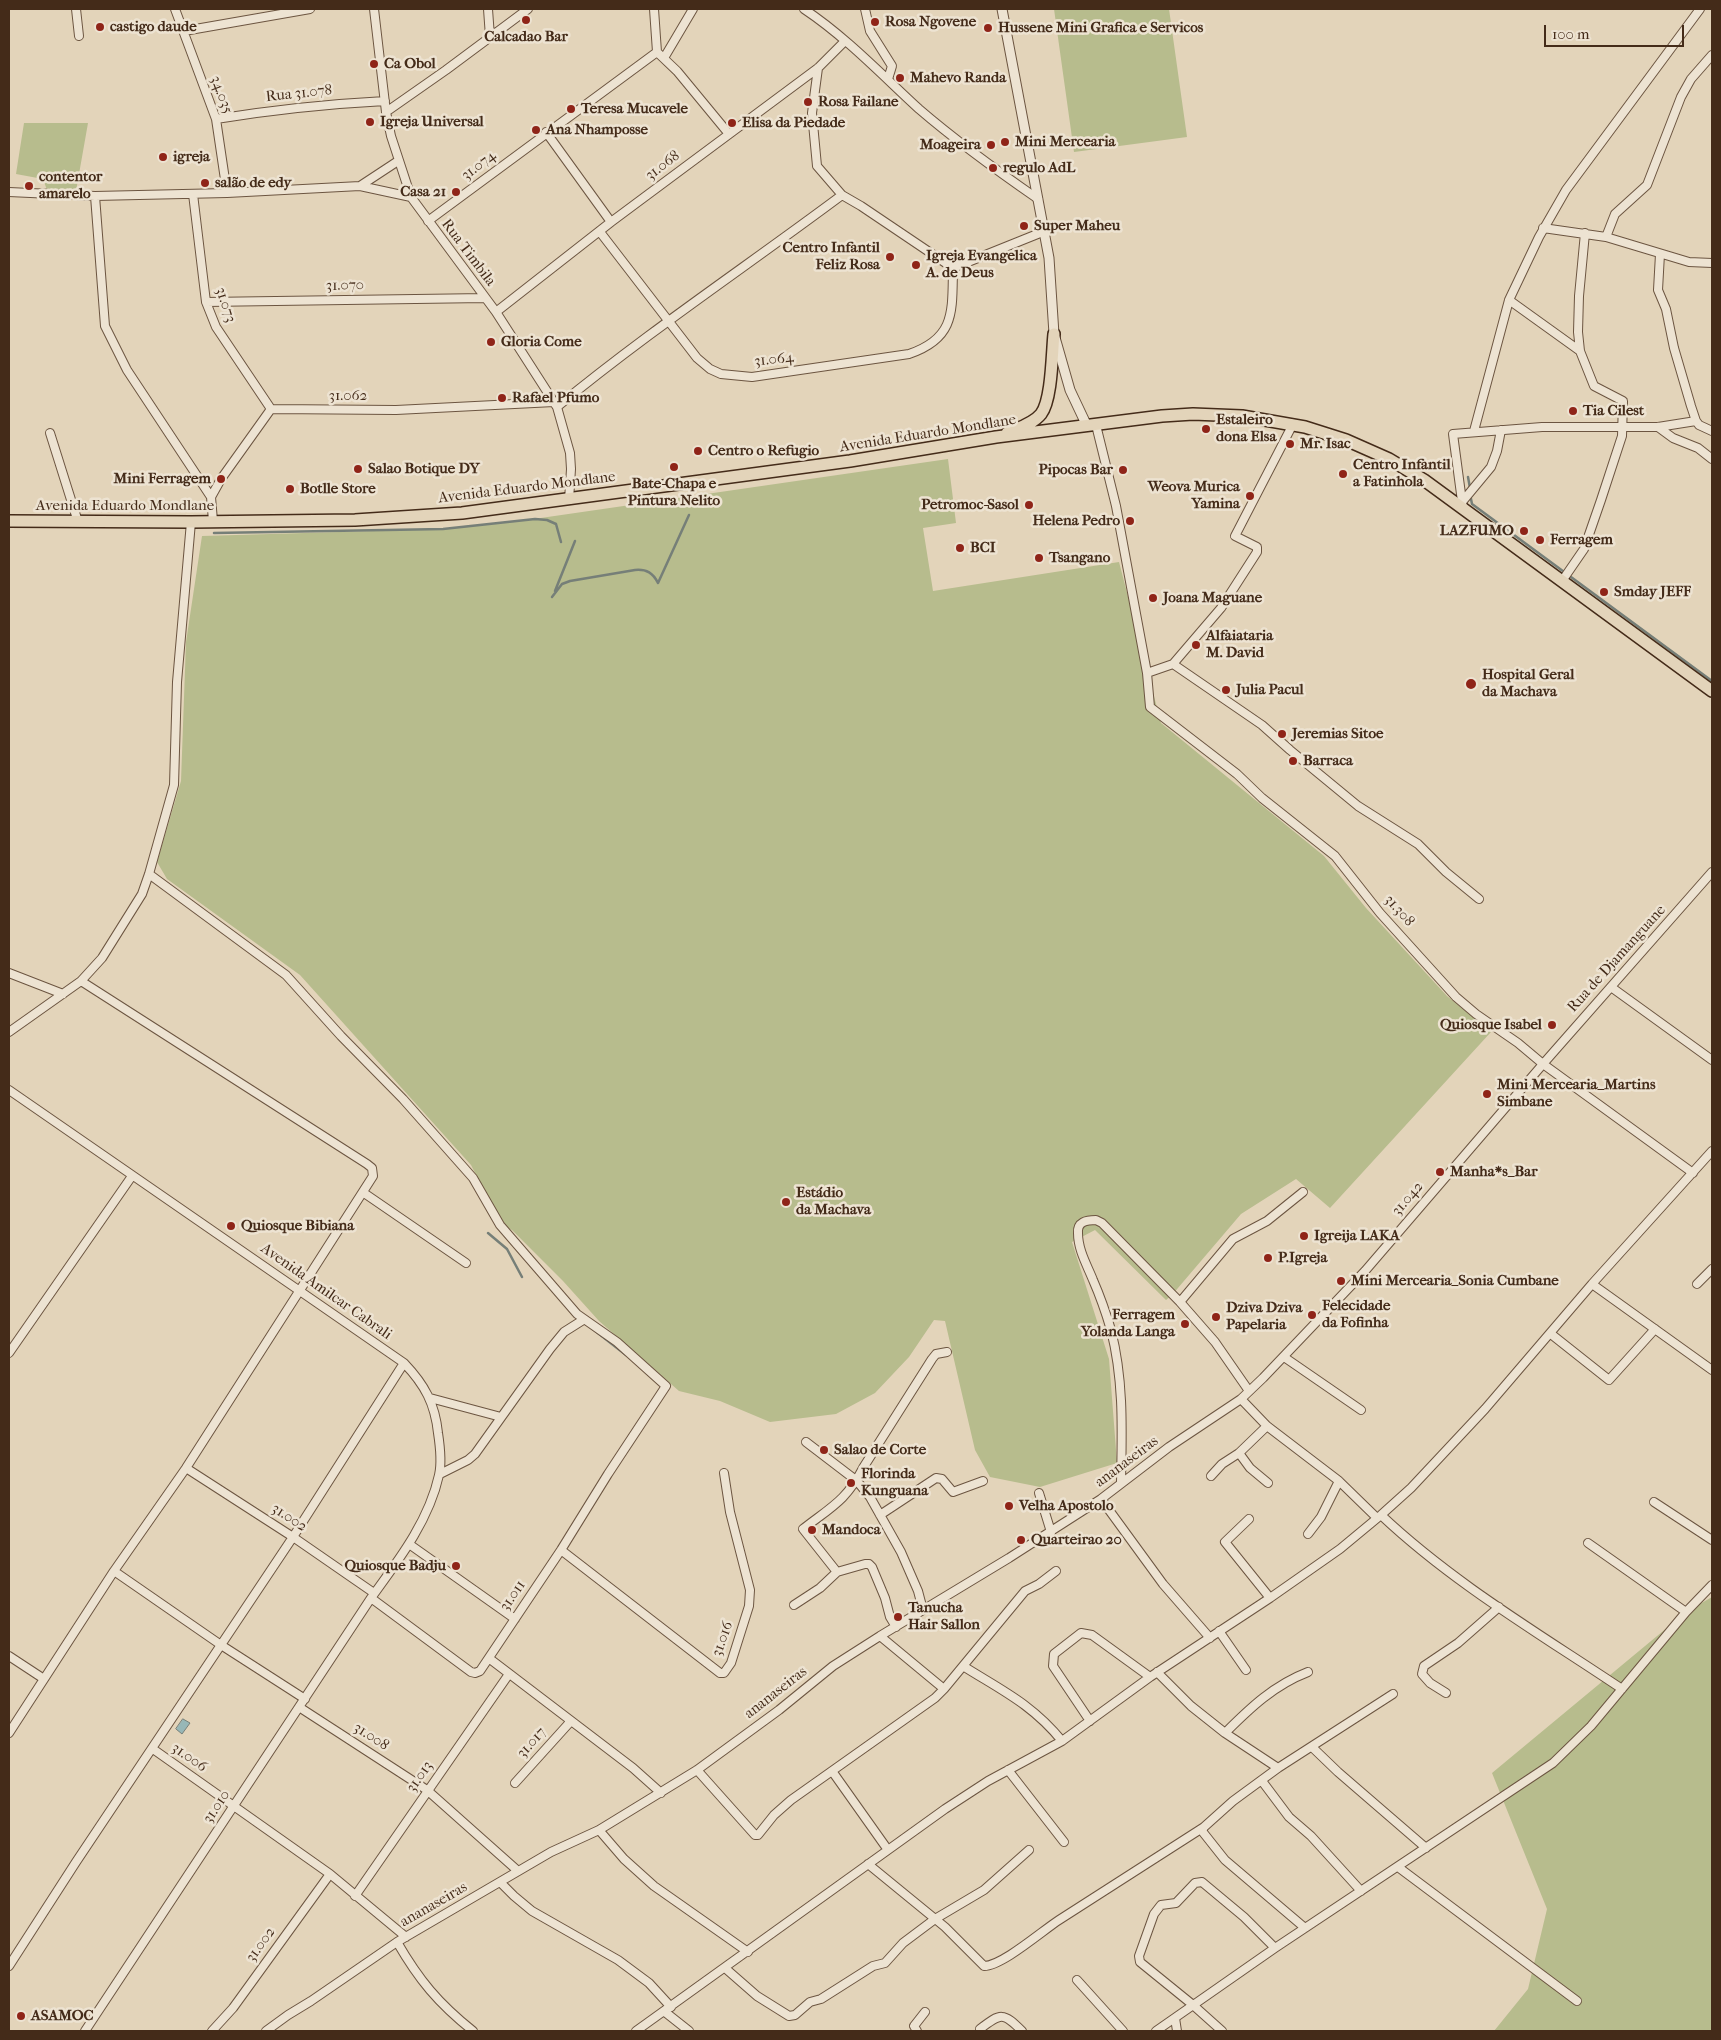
<!DOCTYPE html>
<html>
<head>
<meta charset="utf-8">
<style>
	body { margin:0 }
	#map { position:relative; width:1721px; height:2040px; overflow:hidden; background:#e3d4ba; font-family:"IM FELL French Canon",serif }
	canvas { display:block }
	.frame { position:absolute; inset:0; border:10px solid #442b19; pointer-events:none }
	.scale { position:absolute; left:1544px; top:25px; width:140px; height:22px; box-sizing:border-box; border:2px solid #442b19; border-top:0; padding-left:6px; font-size:15px; line-height:18px; white-space:nowrap; color:#442b19; -webkit-text-stroke:4px #ede3d2; paint-order:stroke }
</style>
</head>
<body>
<div id="map">
<canvas width="1721" height="2040"></canvas>
<div class="frame"></div>
<div class="scale">100 m</div>
</div>
<script>
const ctx = document.querySelector('canvas').getContext('2d');
ctx.lineJoin = 'round';
function fill(path, color) {
  ctx.fillStyle = color;
  ctx.fill(path, 'evenodd');
}
function trace(path, color, width, dash) {
  ctx.strokeStyle = color;
  ctx.lineWidth = width;
  ctx.lineCap = dash ? 'butt' : 'round';
  ctx.setLineDash(dash || []);
  ctx.stroke(path);
}
function write(font, color, halo, rows, align = 'center') {
  ctx.font = font + ' "IM FELL French Canon",serif';
  ctx.lineWidth = 5;
  ctx.setLineDash([]);
  ctx.textBaseline = 'middle';
  ctx.strokeStyle = halo;
  ctx.fillStyle = color;
  for (const [text, x, y, turn = 0] of rows) {
    ctx.save();
    ctx.translate(x, y);
    ctx.rotate((+turn || 0) * Math.PI / 180);
    ctx.textAlign = isNaN(turn) ? turn : align;
    if (halo) ctx.strokeText(text, 0, 0);
    ctx.fillText(text, 0, 0);
    ctx.restore();
  }
}
fill(new Path2D(`
	M1054,9H1169L1187,137L1074,152Z
	M24,123H88L76,191L47,190L43,179L16,174Z
	M948,459L956,523L923,528L933,591L1119,562L1161,723L1324,856L1366,908L1447,996L1491,1032L1330,1208L1296,1179L1241,1214L1172,1295L1166,1300L1095,1230L1072,1242L1109,1359L1117,1463L1040,1487L990,1477L975,1450L945,1321L934,1320L909,1357L875,1393L836,1414L770,1422L720,1401L679,1391L599,1321L563,1281L512,1230L501,1224L471,1165L300,975L167,879L157,862L181,781L186,642L202,536L441,529L520,521Z
	M1712,1597V2031H1494L1528,1989L1547,1909L1492,1773L1686,1612Z`), '#b7bc8d');
const water = new Path2D(`
	M183,1719L190,1723L182,1734L176,1729Z`);
fill(water, '#97b7b7');
trace(water, '#767f78', 1);
trace(new Path2D(`
	M1468,477L1470,488
	M1470,494L1472,504L1712,681
	M214,533L443,529L535,519L547,520L556,524L561,542
	M658,583L689,515
	M555,591L575,541
	M552,597L562,584L570,581L635,570C647,569 653,573 658,583
	M488,1233L507,1249L522,1277
	M585,1323L626,1355`), '#767f78', 2.5);
const minor = new Path2D(`
	M76,9L79,36
	M175,9L216,119L227,193
	M374,9L386,112L391,136L411,197L496,312L557,407L570,453L571,469L569,500
	M488,9L490,37
	M654,9L657,52L677,71L729,134
	M804,9C846,37 882,75 919,109C955,140 999,172 1038,199
	M865,9L870,31L892,66L888,79
	M184,31L310,9
	M664,58L693,9
	M818,68L812,113L817,166L842,195L861,206L953,268
	M386,112L446,70L528,9
	M216,119C272,110 328,104 385,101
	M546,132L611,222
	M360,186L398,161
	M9,192L95,196L227,193L360,186L411,197
	M193,194L206,302L216,327L271,409
	M95,196L105,326L127,370L211,497
	M428,221L657,52
	M1543,228L1606,237L1689,262L1712,263
	M600,232L697,358L710,369L721,374L752,377L909,354C956,338 952,311 953,268
	M1606,237L1615,214L1647,185L1681,97L1691,79L1712,55
	M1660,254L1658,290L1666,309L1674,348L1691,406L1696,421L1699,425L1712,431
	M953,268L1045,231
	M1509,300L1580,351
	M206,302L485,298
	M496,312L611,222L818,68L845,41
	M557,407C648,332 747,266 842,195
	M1096,425L1116,506L1147,673L1150,707L1237,774L1262,798L1335,856L1380,913L1456,997L1476,1014L1518,1043L1543,1064L1693,1173
	M1658,427L1673,438L1698,448L1712,459
	M1474,431L1509,300L1539,237L1566,190L1700,9
	M50,433L78,522
	M1462,502L1491,467L1497,451L1501,430
	M1463,509L1453,434L1542,427H1658L1696,421
	M213,521L211,497L221,479L271,409L396,410L554,402
	M1562,581L1584,549L1601,500L1622,436L1623,401L1594,386L1580,351L1578,332L1579,296L1585,233
	M1173,664L1262,725L1290,750L1358,806L1418,844L1446,872L1479,899
	M1147,673L1173,664L1221,608L1257,552V547L1235,536L1293,424
	M149,874L286,975L341,1036L403,1099L473,1178L500,1225L577,1314L617,1342L666,1386L608,1474L561,1550L480,1671L475,1673L471,1672L371,1598
	M9,973L63,994
	M1611,987L1712,1060
	M9,1032L81,981L102,958L142,894L149,874L174,785L177,682L191,522
	M9,1090L404,1363C425,1385 435,1404 438,1433C440,1446 442,1462 439,1475C429,1521 398,1561 371,1598L85,2031
	M364,1193L466,1263
	M1592,1284L1712,1370
	M1697,1284L1712,1269
	M1180,1302L1233,1239L1267,1221L1303,1192
	M1551,1334L1609,1380L1655,1329
	M9,1353L132,1176
	M1284,1357L1361,1410
	M430,1398L501,1417
	M1241,1399L1267,1426L1339,1481L1377,1518
	M1267,1426L1239,1453L1250,1468L1268,1483
	M806,1442L857,1481L870,1497L901,1552L918,1591L923,1610
	M186,1468L293,1537L374,1593
	M440,1474L468,1460L475,1454L550,1349L564,1332L583,1320
	M1211,1476L1222,1464L1239,1453
	M1121,1482C1122,1431 1124,1381 1111,1330C1106,1313 1100,1296 1093,1280C1087,1265 1078,1250 1078,1233C1077,1222 1086,1220 1096,1220L1102,1223L1180,1302L1215,1342L1249,1391
	M1039,1493L1051,1532
	M1101,1499L1163,1584L1210,1638
	M1654,1502L1712,1540
	M880,1515L936,1478L942,1479L953,1492L983,1481
	M1381,1515C1453,1583 1540,1634 1622,1689
	M1249,1519L1225,1542L1270,1598
	M1308,1534L1321,1517L1339,1481
	M1588,1543L1686,1612
	M409,1544L515,1619
	M561,1550L720,1673H724L731,1663L749,1606L750,1590L730,1512L724,1473
	M114,1571L221,1645L305,1699
	M794,1605L820,1588L837,1572
	M896,1627L890,1617L885,1598L872,1567L869,1564H865L837,1572L803,1529C831,1507 846,1501 863,1468L932,1359L936,1354L947,1352
	M1219,1631L1246,1670
	M880,1636L944,1689L963,1666C1001,1690 1032,1704 1062,1741
	M9,1656L44,1679
	M490,1659L633,1768L661,1793
	M963,1666L1025,1591L1039,1584L1056,1571
	M1157,1672L1191,1706L1225,1733L1278,1768
	M1446,1693L1430,1683L1422,1674L1424,1666L1458,1643L1499,1607
	M299,1707L427,1790L518,1871
	M1090,1721L1053,1666L1054,1654L1081,1633L1092,1635L1150,1677
	M9,1733L114,1571L186,1468L373,1176L372,1168L367,1164L81,981
	M1225,1733C1250,1708 1274,1685 1308,1672
	M1312,1747L1338,1772L1426,1848
	M153,1749L330,1874L406,1937
	M697,1770L755,1835H758L774,1815L791,1800L935,1698L944,1689
	M1008,1770L1064,1842
	M832,1771L888,1850
	M1262,1781L1289,1817L1311,1836L1361,1891
	M515,1783L571,1721
	M599,1830L624,1859L654,1886L748,1952
	M868,1864L945,1927L984,1966C1002,1966 1042,1931 1059,1920C1107,1889 1155,1858 1204,1827
	M1398,1867L1577,2001
	M500,1882L514,1896L532,1911L618,1960L649,1983L671,2007
	M355,1896L509,1674
	M1305,1928L1225,1860L1202,1831L1204,1827L1233,1801L1278,1768L1393,1694
	M397,1942C419,1980 438,2003 473,2031
	M9,1966L76,1862L293,1537L404,1363
	M725,1968L757,1996L789,2016L795,2015L810,2002L821,1999L873,1966L885,1963L903,1943L935,1919L984,1890L1029,1850
	M1077,1980L1123,2031
	M665,2012L689,2031
	M1175,2018L1177,2031
	M980,2029C1001,2013 1003,2012 1022,2031
	M212,2031L233,2008L330,1874
	M266,2031L288,2015L311,2001L397,1942L551,1852L599,1830L697,1770L779,1710L833,1666L880,1636L1009,1558L1101,1499L1169,1447L1241,1399L1263,1378L1365,1271L1543,1064L1712,872
	M636,2031L945,1809L988,1781L1062,1741L1150,1677L1270,1598L1340,1549L1381,1515L1411,1488L1485,1409L1592,1284L1712,1151
	M917,2031L914,2026L925,2012
	M1156,2031L1275,1948L1553,1763L1591,1726L1686,1612L1712,1585
	M1222,2031L1193,2005L1140,1962L1139,1956L1154,1914L1161,1905L1176,1903L1195,1883L1202,1882L1244,1917L1275,1948`);
const tertiary = new Path2D(`
	M1002,9L1049,258L1054,334L1070,390L1087,426`);
const primary = new Path2D(`
	M1007,433C1018,428 1033,424 1041,414C1052,400 1052,353 1054,334
	M9,521L191,522L355,520L462,513L850,461L996,437L1162,416L1193,414L1242,416L1305,427L1346,440L1389,459L1424,480L1712,691`);
trace(minor, '#6c5541', 10);
trace(tertiary, '#6c5541', 11);
trace(primary, '#442b19', 14);
trace(minor, '#ede3d2', 8);
trace(tertiary, '#ede3d2', 9);
trace(primary, '#e3d4ba', 11);
for (const [x, y, r, color] of [
	[526,20,5,"#8f2418"],
	[875,22,5,"#8f2418"],
	[100,27,5,"#8f2418"],
	[988,28,5,"#8f2418"],
	[374,64,5,"#8f2418"],
	[900,78,5,"#8f2418"],
	[808,102,5,"#8f2418"],
	[571,109,5,"#8f2418"],
	[370,122,5,"#8f2418"],
	[732,123,5,"#8f2418"],
	[536,130,5,"#8f2418"],
	[1005,142,5,"#8f2418"],
	[991,145,5,"#8f2418"],
	[163,157,5,"#8f2418"],
	[993,168,5,"#8f2418"],
	[205,183,5,"#8f2418"],
	[29,186,5,"#8f2418"],
	[456,192,5,"#8f2418"],
	[1024,226,5,"#8f2418"],
	[890,257,5,"#8f2418"],
	[916,265,5,"#8f2418"],
	[491,342,5,"#8f2418"],
	[502,398,5,"#8f2418"],
	[1573,411,5,"#8f2418"],
	[1206,429,5,"#8f2418"],
	[1290,444,5,"#8f2418"],
	[698,451,5,"#8f2418"],
	[674,467,5,"#8f2418"],
	[358,469,5,"#8f2418"],
	[1123,470,5,"#8f2418"],
	[1343,474,5,"#8f2418"],
	[221,479,5,"#8f2418"],
	[290,489,5,"#8f2418"],
	[1250,496,5,"#8f2418"],
	[1029,505,5,"#8f2418"],
	[1130,521,5,"#8f2418"],
	[1524,531,5,"#8f2418"],
	[1540,540,5,"#8f2418"],
	[960,548,5,"#8f2418"],
	[1039,558,5,"#8f2418"],
	[1604,592,5,"#8f2418"],
	[1153,598,5,"#8f2418"],
	[1196,645,5,"#8f2418"],
	[1471,684,6,"#8f2418"],
	[1226,690,5,"#8f2418"],
	[1282,734,5,"#8f2418"],
	[1293,761,5,"#8f2418"],
	[1552,1025,5,"#8f2418"],
	[1487,1094,5,"#8f2418"],
	[1440,1172,5,"#8f2418"],
	[786,1202,5,"#8f2418"],
	[231,1226,5,"#8f2418"],
	[1304,1236,5,"#8f2418"],
	[1268,1258,5,"#8f2418"],
	[1341,1281,5,"#8f2418"],
	[1312,1315,5,"#8f2418"],
	[1216,1317,5,"#8f2418"],
	[1185,1324,5,"#8f2418"],
	[824,1450,5,"#8f2418"],
	[851,1483,5,"#8f2418"],
	[1009,1506,5,"#8f2418"],
	[812,1530,5,"#8f2418"],
	[1021,1540,5,"#8f2418"],
	[456,1566,5,"#8f2418"],
	[898,1617,5,"#8f2418"],
	[21,2016,5,"#8f2418"]
]) {
  const dot = new Path2D();
  dot.arc(x, y, r, 0, 2 * Math.PI);
  ctx.fillStyle = color;
  ctx.fill(dot);
  trace(dot, '#ede3d2', 2);
}
write('bold 15px', '#442b19', '#ede3d2', [
	["Rosa Ngovene",885,22],
	["castigo daude",110,27],
	["Hussene Mini Grafica e Servicos",998,28],
	["Calcadao Bar",526,37,"center"],
	["Ca Obol",384,64],
	["Mahevo Randa",910,78],
	["Rosa Failane",818,102],
	["Teresa Mucavele",581,109],
	["Igreja Universal",380,122],
	["Elisa da Piedade",742,123],
	["Ana Nhamposse",546,130],
	["Mini Mercearia",1015,142],
	["Moageira",981,145,"right"],
	["igreja",173,157],
	["regulo AdL",1003,168],
	["contentor",39,177],
	["amarelo",39,194],
	["salão de edy",215,183],
	["Casa 21",446,192,"right"],
	["Super Maheu",1034,226],
	["Centro Infantil",880,248,"right"],
	["Feliz Rosa",880,265,"right"],
	["Igreja Evangelica",926,256],
	["A. de Deus",926,273],
	["Gloria Come",501,342],
	["Rafael Pfumo",512,398],
	["Tia Cilest",1583,411],
	["Estaleiro",1216,420],
	["dona Elsa",1216,437],
	["Mr. Isac",1300,444],
	["Centro o Refugio",708,451],
	["Centro Infantil",1353,465],
	["a Fatinhola",1353,482],
	["Salao Botique DY",368,469],
	["Pipocas Bar",1113,470,"right"],
	["Mini Ferragem",211,479,"right"],
	["Bate-Chapa e",674,484,"center"],
	["Pintura Nelito",674,501,"center"],
	["Weova Murica",1240,487,"right"],
	["Yamina",1240,504,"right"],
	["Botlle Store",300,489],
	["Petromoc-Sasol",1019,505,"right"],
	["Helena Pedro",1120,521,"right"],
	["LAZFUMO",1514,531,"right"],
	["Ferragem",1550,540],
	["BCI",970,548],
	["Tsangano",1049,558],
	["Smday JEFF",1614,592],
	["Joana Maguane",1163,598],
	["Alfaiataria",1206,636],
	["M. David",1206,653],
	["Hospital Geral",1482,675],
	["da Machava",1482,692],
	["Julia Pacul",1236,690],
	["Jeremias Sitoe",1292,734],
	["Barraca",1303,761],
	["Quiosque Isabel",1542,1025,"right"],
	["Mini Mercearia_Martins",1497,1085],
	["Simbane",1497,1102],
	["Manha*s_Bar",1450,1172],
	["Estádio",796,1193],
	["da Machava",796,1210],
	["Quiosque Bibiana",241,1226],
	["Igreija LAKA",1314,1236],
	["P.Igreja",1278,1258],
	["Mini Mercearia_Sonia Cumbane",1351,1281],
	["Felecidade",1322,1306],
	["da Fofinha",1322,1323],
	["Dziva Dziva",1226,1308],
	["Papelaria",1226,1325],
	["Ferragem",1175,1315,"right"],
	["Yolanda Langa",1175,1332,"right"],
	["Salao de Corte",834,1450],
	["Florinda",861,1474],
	["Kunguana",861,1491],
	["Velha Apostolo",1019,1506],
	["Mandoca",822,1530],
	["Quarteirao 20",1031,1540],
	["Quiosque Badju",446,1566,"right"],
	["Tanucha",908,1608],
	["Hair Sallon",908,1625],
	["ASAMOC",31,2016]
], 'left');
write('15px', '#442b19', '#ede3d2', [
	["Rua 31.078",299,94,-6],
	["34.035",221,95,70],
	["31.074",479,166,-37],
	["31.068",663,166,-37],
	["Rua Timbila",468,253,53],
	["31.070",345,286,-1],
	["31.073",225,305,72],
	["31.064",774,360,-6],
	["31.062",348,396],
	["Avenida Eduardo Mondlane",928,434,-9],
	["Avenida Eduardo Mondlane",527,488,-7],
	["Avenida Eduardo Mondlane",125,506],
	["31.308",1399,911,48],
	["Rua de Djamanguane",1617,959,-48],
	["31.042",1408,1199,-49],
	["Avenida Amilcar Cabrali",326,1292,35],
	["ananaseiras",1127,1462,-37],
	["31.002",289,1518,33],
	["31.011",513,1596,-56],
	["31.016",723,1639,-70],
	["ananaseiras",776,1693,-38],
	["31.008",371,1737,33],
	["31.017",532,1743,-48],
	["31.006",189,1758,35],
	["31.013",420,1777,-55],
	["31.010",217,1807,-56],
	["ananaseiras",434,1905,-30],
	["31.002",261,1945,-54]
]);
</script>
</body>
</html>
